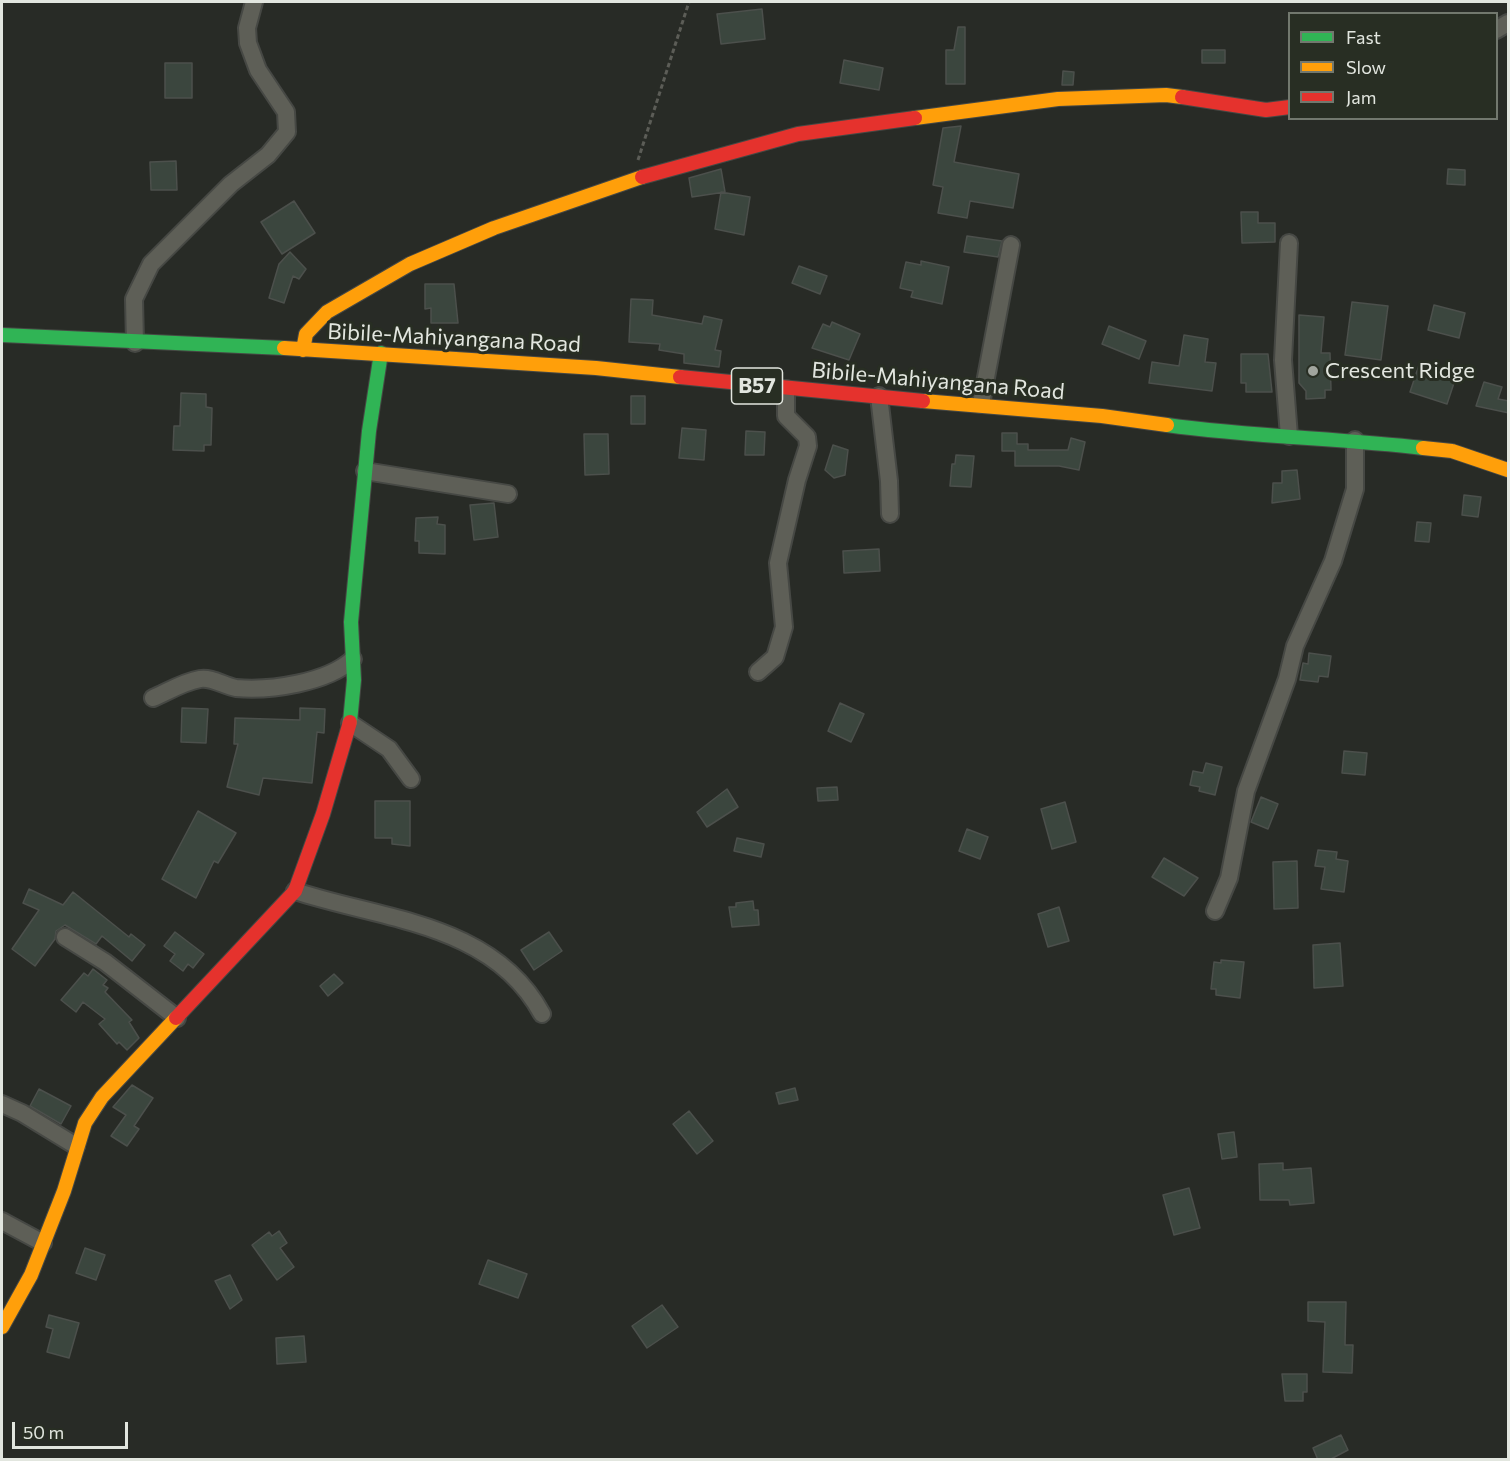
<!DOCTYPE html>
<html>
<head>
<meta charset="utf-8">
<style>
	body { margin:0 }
	#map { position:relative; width:1510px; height:1461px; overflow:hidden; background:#282b26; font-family:Commissioner,sans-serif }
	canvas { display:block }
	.frame { position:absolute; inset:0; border:3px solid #e2e6df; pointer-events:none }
	.legend { position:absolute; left:1288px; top:12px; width:210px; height:108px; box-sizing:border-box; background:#282e23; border:2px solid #72786e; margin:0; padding:8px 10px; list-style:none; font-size:18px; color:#e2e6df }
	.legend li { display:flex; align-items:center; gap:12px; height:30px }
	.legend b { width:30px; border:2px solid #72786e }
	.scale { position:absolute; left:12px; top:1422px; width:116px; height:27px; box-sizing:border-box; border:3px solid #e2e6df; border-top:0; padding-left:8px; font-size:18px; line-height:21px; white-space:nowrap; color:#e2e6df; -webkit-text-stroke:4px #282e23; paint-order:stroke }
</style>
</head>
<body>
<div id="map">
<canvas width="1510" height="1461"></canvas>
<div class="frame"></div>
<ul class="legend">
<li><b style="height:8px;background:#30b455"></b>Fast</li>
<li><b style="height:8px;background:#ff9f0a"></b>Slow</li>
<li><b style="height:8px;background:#e5322d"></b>Jam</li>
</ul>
<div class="scale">50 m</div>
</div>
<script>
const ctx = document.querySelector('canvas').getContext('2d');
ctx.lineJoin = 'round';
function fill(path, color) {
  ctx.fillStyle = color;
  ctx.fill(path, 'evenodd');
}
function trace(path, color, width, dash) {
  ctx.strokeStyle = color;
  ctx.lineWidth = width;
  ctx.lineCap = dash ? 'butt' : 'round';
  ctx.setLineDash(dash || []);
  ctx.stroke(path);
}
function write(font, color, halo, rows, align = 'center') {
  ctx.font = font + ' Commissioner,sans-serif';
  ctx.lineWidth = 6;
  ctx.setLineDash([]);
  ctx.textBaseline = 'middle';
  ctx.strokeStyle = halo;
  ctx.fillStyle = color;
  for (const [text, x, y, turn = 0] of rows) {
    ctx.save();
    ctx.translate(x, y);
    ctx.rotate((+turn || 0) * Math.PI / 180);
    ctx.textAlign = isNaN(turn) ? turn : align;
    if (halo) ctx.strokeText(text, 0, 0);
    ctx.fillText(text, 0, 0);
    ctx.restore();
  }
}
const building = new Path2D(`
	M762,9L765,39L721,44L717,14Z
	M958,27H965V84H946V50H954Z
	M1202,50H1225V63H1202Z
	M844,60L883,68L879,90L840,83Z
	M165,63H192V98H165Z
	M1063,71L1074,72L1073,85H1062Z
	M961,126L954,162L1019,174L1013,208L970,201L967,218L938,213L943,187L933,185L943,128Z
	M176,161L177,190H151L150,162Z
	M721,169L725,192L692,197L689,178Z
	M1448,169L1465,170V185L1447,184Z
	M721,192L750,197L744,235L715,229Z
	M294,201L315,233L282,254L261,222Z
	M1241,212H1258V223H1275V242L1242,243Z
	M967,236L1002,241L998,257L964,252Z
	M290,252L306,269L299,279L293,276L284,303L269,298L279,264Z
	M921,261L949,267L942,304L911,297L913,291L900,288L906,262L921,265Z
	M799,266L827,276L820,294L792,283Z
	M425,284H454L458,323H431V308L425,309Z
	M631,299L653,300L652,315L702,324L704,316L722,320L715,350L721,351L719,367L684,363V354L659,350L660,344L629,342Z
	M1352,302L1388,306L1381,360L1345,355Z
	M1434,305L1465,313L1459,338L1428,330Z
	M1299,315L1324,317L1321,353H1330L1331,390H1325V398L1306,399V391L1299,383Z
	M832,322L860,334L849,360L812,348L823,324L830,327Z
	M1109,326L1146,341L1139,359L1102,344Z
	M1184,335L1208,339L1205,362L1216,363L1212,391L1149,383L1152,362L1179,366Z
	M1241,354H1268L1272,392H1246V383H1241Z
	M1420,362L1457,374L1447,404L1410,392Z
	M1484,382L1502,387L1498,399L1509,401V413L1476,406Z
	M181,393L206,394V407L212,408L211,445H204V451L173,450L174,426H180Z
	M631,396H645V424H631Z
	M682,428L706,430L704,460L679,458Z
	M746,431L765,432L764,455H745Z
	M1002,433H1017V444H1028V450H1068L1071,438L1085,442L1079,470L1059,466H1015V451H1002Z
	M584,434H608L609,474L585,475Z
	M833,445L848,450L845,475L834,478L825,470Z
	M956,455L974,456L971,487L950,486L952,464H955Z
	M1297,470L1300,499L1272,503L1273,483H1282V471Z
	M1464,495L1481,497L1478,517L1462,515Z
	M494,503L498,537L474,540L470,505Z
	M438,517L437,524L445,525V554L419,553V541H415L416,518Z
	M1417,522L1431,523L1429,542L1415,541Z
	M879,549L880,571L844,573L843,551Z
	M1309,653L1331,656L1328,677L1319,676L1318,682L1300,680L1303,663L1308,664Z
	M840,703L864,714L851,742L828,731Z
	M182,708L208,709L206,743L181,742Z
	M300,708L325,709L324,733L317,732L312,783L263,778L259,795L227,787L238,744H234L235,718L300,720Z
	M1344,751L1367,753L1365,775L1342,773Z
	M1206,763L1222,767L1215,795L1199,791L1200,787L1190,785L1193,771L1203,773Z
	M837,787L838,800L818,801L817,788Z
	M727,789L738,807L707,827L697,812Z
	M1261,797L1278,804L1268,829L1251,822Z
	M375,801H410V846L392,844V838H375Z
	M1065,802L1076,842L1052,849L1041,809Z
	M198,811L236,833L218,863L214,861L196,898L162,879Z
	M967,829L988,837L980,859L959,851Z
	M737,838L764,844L761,857L734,851Z
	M1318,850L1337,852L1336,859L1348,861L1344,892L1321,889L1325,867L1315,866Z
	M1164,858L1198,878L1184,896L1152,877Z
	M1297,861L1298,908L1274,909L1273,862Z
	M29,889L63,905L73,892L129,937L131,934L145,945L132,961L102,936L96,944L65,925L56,931L55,939L35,966L12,949L39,910L23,903Z
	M753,901L754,910H758L759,925L732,927L729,907H736V903Z
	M1059,907L1069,941L1048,947L1038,914Z
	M175,932L204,954L193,968L188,964L183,971L170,961L175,954L164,946Z
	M549,932L562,951L534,970L521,950Z
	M1340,943L1343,986L1314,988L1313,945Z
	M1221,960L1244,962L1240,998L1216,995V989H1211L1214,962L1221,963Z
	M93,969L107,980L103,985L108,988L105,992L132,1020L129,1022L139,1038L127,1050L119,1042L117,1044L99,1024L105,1019L83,1002L76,1012L61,1000L84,973L88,976Z
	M334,974L343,983L328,996L320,986Z
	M132,1085L153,1098L134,1126L139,1129L127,1146L111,1136L126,1115L113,1107Z
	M795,1088L798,1100L779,1104L776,1093Z
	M39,1089L71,1106L61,1124L30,1106Z
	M689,1111L713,1141L697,1154L673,1124Z
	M1234,1132L1237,1157L1222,1159L1218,1134Z
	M1283,1163V1170L1311,1168L1314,1203L1290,1205L1289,1200H1260L1259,1164Z
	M1189,1188L1200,1228L1174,1235L1163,1195Z
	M279,1231L287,1243L280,1248L294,1267L277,1280L252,1245L269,1232L272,1236Z
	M85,1248L105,1255L96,1280L76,1273Z
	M488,1260L527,1274L518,1298L479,1284Z
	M230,1275L242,1300L230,1309L215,1281Z
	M1308,1302H1346L1345,1345H1353L1352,1373L1323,1372L1325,1322L1308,1321Z
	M662,1305L678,1327L647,1348L632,1326Z
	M49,1315L79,1323L69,1358L47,1352L53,1329L46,1327Z
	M304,1336L306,1362L277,1364L276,1338Z
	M1282,1374H1307V1392H1303V1401H1285Z
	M1341,1435L1348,1450L1329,1460H1318L1313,1448Z`);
fill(building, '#3b463e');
trace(building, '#4c504c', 1.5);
const street = new Path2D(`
	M1496,30L1508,23
	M135,343L134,299L151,264L231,184L268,155L287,132L286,112L258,70L248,43L247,28L254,2
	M879,396L889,481L890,514
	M981,404L1011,245
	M1289,436L1283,360L1289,243
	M365,471L508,494
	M758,672L775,657L784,627L778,563L797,480L808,446L807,437L786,416V389
	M153,698C169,691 183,682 200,679C212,677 224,686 236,688C270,691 327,683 353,659
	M350,723L389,749L411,779
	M295,891C383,920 493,923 542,1014
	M1215,911L1229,878L1246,791L1287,679L1295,646L1333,561L1355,489V440
	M65,937L105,962L177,1018
	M2,1104L22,1113L76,1146
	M2,1221L43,1243`);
const fast = new Path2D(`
	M2,335L284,348
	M1167,425C1252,437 1338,438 1423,448
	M350,722L354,680L351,622L369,431L381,353`);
const slow = new Path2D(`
	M915,118L1058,99L1166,95L1182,97
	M284,348L596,368L680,377
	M303,350L306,334L327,312L410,264L494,228L642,177
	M923,401L1102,416L1167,425
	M1423,448L1452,451L1508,470
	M2,1327L31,1275L64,1191L85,1123L102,1097L176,1018`);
const jam = new Path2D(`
	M1182,97L1266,110L1290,107
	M642,177L798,134L915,118
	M680,377L923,401
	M176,1018L295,891L323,814L350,722`);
trace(street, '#464844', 20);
trace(fast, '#464844', 16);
trace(slow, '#464844', 16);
trace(jam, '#464844', 16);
trace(new Path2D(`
	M638,160L689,2`), '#5c5d57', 3, [4.5, 3]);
trace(street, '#5e5f57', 16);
trace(fast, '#30b455', 14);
trace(slow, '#ff9f0a', 14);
trace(jam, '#e5322d', 14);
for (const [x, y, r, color] of [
	[1313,371,6,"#a1a59e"]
]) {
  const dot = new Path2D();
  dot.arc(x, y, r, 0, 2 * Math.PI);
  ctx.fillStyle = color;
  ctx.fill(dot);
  trace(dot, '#282e23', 2);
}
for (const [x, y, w] of [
	[757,386,51]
]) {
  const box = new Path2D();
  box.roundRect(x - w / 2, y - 18, w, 36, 4.5);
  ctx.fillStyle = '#282e23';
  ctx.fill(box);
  trace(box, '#e2e6df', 1.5);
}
write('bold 21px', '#e2e6df', null, [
	["B57",757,386]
]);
write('22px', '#e2e6df', '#282e23', [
	["Bibile-Mahiyangana Road",454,338,3],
	["Bibile-Mahiyangana Road",938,381,5]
]);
write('22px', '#e2e6df', '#282e23', [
	["Crescent Ridge",1325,371]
], 'left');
</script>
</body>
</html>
